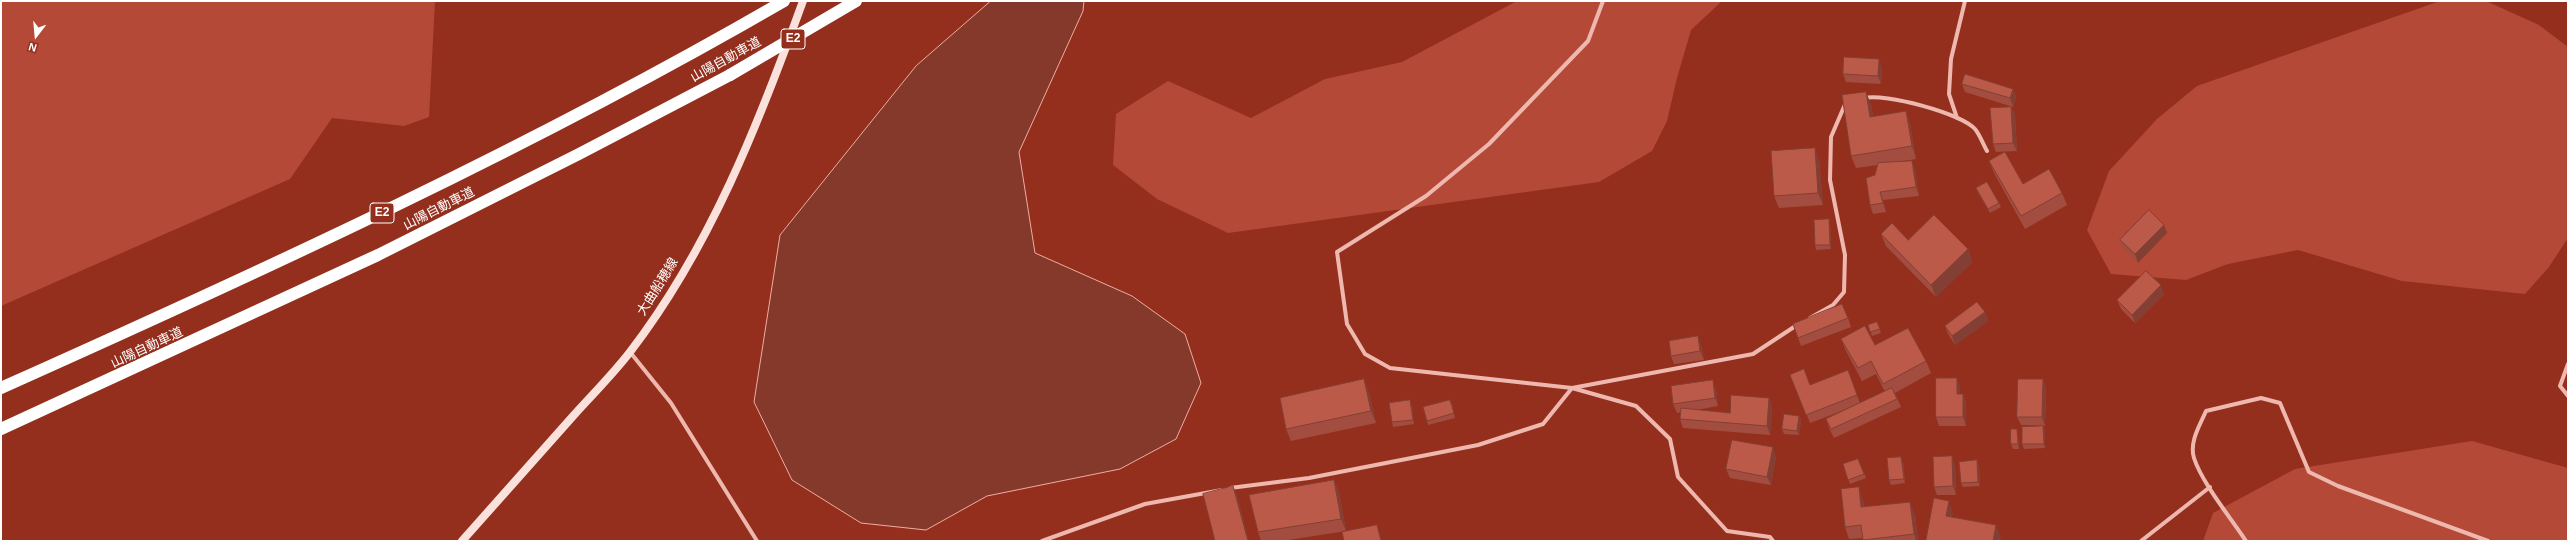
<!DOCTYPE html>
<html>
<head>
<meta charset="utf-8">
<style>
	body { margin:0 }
	#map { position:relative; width:2569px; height:542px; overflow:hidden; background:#942f1d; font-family:Arial,sans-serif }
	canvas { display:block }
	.frame { position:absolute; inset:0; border:2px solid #fff; pointer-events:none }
	.north { position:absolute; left:16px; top:16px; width:40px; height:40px; -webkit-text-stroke:3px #942f1d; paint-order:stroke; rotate:196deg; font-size:11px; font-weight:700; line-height:16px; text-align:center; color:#fff }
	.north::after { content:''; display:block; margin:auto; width:14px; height:18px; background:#fff; clip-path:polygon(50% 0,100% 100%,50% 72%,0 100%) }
</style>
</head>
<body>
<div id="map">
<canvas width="2569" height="542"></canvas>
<div class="frame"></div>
<div class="north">N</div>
</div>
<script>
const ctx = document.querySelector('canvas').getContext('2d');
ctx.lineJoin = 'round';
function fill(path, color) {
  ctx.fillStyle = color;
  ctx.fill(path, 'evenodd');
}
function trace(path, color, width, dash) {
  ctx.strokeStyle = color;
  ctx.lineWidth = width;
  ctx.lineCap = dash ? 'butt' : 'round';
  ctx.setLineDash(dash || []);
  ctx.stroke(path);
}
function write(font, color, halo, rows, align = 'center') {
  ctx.font = font + ' Arial,"Noto Sans JP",sans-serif';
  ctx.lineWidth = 3;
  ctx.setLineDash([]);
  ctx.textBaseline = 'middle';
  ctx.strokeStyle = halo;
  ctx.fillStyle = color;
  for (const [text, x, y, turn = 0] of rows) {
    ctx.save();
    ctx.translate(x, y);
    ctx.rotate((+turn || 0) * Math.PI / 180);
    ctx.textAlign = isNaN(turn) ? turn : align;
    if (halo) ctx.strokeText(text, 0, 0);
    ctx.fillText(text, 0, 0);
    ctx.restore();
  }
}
fill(new Path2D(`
	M1,1H435L429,117L404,126L332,118L290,179L1,306Z
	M1517,1H1722L1691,30L1677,78L1667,121L1652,151L1599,182L1228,233L1157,199L1113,165L1116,114L1168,81L1251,118L1325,79L1402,62Z
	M2440,1H2486L2539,25L2568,47V238L2549,267L2525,294L2402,281L2298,250L2228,264L2186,280L2111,274L2087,230L2109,171L2157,119L2197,86Z
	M2472,441L2568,468V541H2203L2213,513L2295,469Z`), '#b44938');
const water = new Path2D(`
	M991,1H1084L1083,11L1019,152L1035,253L1132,296L1185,334L1201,383L1176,439L1120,469L987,496L926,530L861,523L792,480L754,402L780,235L916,66Z`);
fill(water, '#84392b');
trace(water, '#f0aca2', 1);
trace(new Path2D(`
	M1603,1L1588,41L1489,144L1426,196L1337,252L1347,324L1365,354L1390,368L1572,388L1636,406L1670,439L1678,477L1727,531L1770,537L1773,541
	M1864,98C1885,93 1960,113 1975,129C1980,135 1983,144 1987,151
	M1957,118L1949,94L1951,59L1965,1
	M1810,318L1833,305L1844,292L1845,255L1830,180L1831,137L1846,102
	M630,352L671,403L757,541
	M2568,364L2560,386L2568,396
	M1230,488L1309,478L1478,445L1543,424L1572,388L1753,354L1797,325
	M1042,541L1145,504L1222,490
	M2141,541L2210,487
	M2246,541C2231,518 2202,483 2194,458C2189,442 2200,425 2206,411L2261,398L2280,403L2309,472L2338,486L2488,541`), '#efb8af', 4);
trace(new Path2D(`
	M462,541C499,499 537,457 574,415C593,394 613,374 630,352C710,248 759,123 803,1`), '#fae1dc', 8);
trace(new Path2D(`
	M1,388C267,269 532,147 784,1
	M1,429L378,255L579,154L730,75`), '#fff', 12);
trace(new Path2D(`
	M730,75L856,1`), '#fff', 12);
fill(new Path2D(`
	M1882,67L1881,84L1846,82L1843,74Z
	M1962,84L2013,89L2016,97L2013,107L1965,92Z
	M1871,104L1873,117L1906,111L1910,124L1916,159L1891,163L1912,161L1915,170L1919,196L1883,200L1886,212L1873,214L1870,205L1875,175L1878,165L1856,168L1851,156Z
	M2011,107L2015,115L2017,151L1996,152L1993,144Z
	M1819,160L1823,205L1779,208L1774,196Z
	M1989,161L2023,184L2062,193L2067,205L2025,229L1994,173Z
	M1976,188L1999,203L2001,207L1990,213L1978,193Z
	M1829,219L1830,223L1831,249L1816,250L1815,245Z
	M2164,225L2167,233L2138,263L2123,248L2120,240Z
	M1881,234L1908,240L1968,249L1972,262L1936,297L1886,246Z
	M2164,294L2135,323L2121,309L2117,300Z
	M1985,312L1988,321L1955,345L1948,334L1945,326Z
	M1848,318L1851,327L1801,346L1793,324Z
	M1877,322L1881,333L1872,336L1868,325Z
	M1841,339L1875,345L1926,361L1931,373L1895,393L1901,407L1834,438L1829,428L1826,419L1858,405L1810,423L1794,383L1810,385L1857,395L1860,403L1885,392L1876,374L1862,381L1846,351Z
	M1701,345L1704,360L1674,364L1671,356Z
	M2043,379L2046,388L2045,426L2021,425L2017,417Z
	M1960,387V394H1963L1966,403V426H1939L1936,417Z
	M1716,389L1718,406L1696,410L1730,413L1769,398L1772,407L1770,435L1683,428L1680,419L1681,412L1677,413L1673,404Z
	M1369,392L1376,423L1291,441L1286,429Z
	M1452,404L1455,418L1428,425L1427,421Z
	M1412,405L1414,424L1393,427L1392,422Z
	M1799,416L1801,420L1799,435L1784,434L1782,429Z
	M2043,426L2045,430V448L2024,449L2022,444Z
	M2018,434L2019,449H2013L2011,444Z
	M1776,456L1771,485L1730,478L1726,469Z
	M1858,459L1866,478L1850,484L1843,464Z
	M1903,461L1905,483L1891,485L1889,480Z
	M1955,465L1956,495H1937L1934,487Z
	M1979,465L1980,486L1963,487L1961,483Z
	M1334,480L1339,492L1346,531L1282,541H1261L1258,532Z
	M1863,500L1864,507L1915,514L1918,541H1863V538L1849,539L1845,527Z`), '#a24d40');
fill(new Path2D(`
	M1879,59L1882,67L1881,84L1878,76Z
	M2013,89L2016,97L2013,107L2010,98Z
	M1866,92L1871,104L1875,129L1870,117Z
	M2011,107L2015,115L2017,151L2013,143Z
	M1906,111L1910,124L1916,159L1912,146Z
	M1815,148L1819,160L1823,205L1818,193Z
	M1912,161L1915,170L1919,196L1916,187Z
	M1880,192L1883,200L1886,212L1883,203Z
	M1829,219L1830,223L1831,249L1830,245Z
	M2164,225L2167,233L2138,263L2135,254Z
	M1968,249L1972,262L1936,297L1931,285Z
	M2161,285L2164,294L2135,323L2132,315Z
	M1985,312L1988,321L1955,345L1952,336Z
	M1698,336L1701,345L1704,360L1700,351Z
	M1957,378L1960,387V403L1957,394Z
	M1364,379L1369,392L1376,423L1371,411Z
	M2043,379L2046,388L2045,426L2042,417Z
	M1713,380L1716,389L1718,406L1715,398Z
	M1963,394L1966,403V426L1963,417Z
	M1769,398L1772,407L1770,435L1767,426Z
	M1410,400L1412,405L1414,424L1413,420Z
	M1799,416L1801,420L1799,435L1797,431Z
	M2043,426L2045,430V448L2044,444Z
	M2017,429L2018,434L2019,449L2018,444Z
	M1773,447L1776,456L1771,485L1767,477Z
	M1952,456L1955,465L1956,495L1953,486Z
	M1901,457L1903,461L1905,483L1904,479Z
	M1977,460L1979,465L1980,486L1978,482Z
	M1334,480L1339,492L1346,531L1341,519Z
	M1233,486L1238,498L1249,541H1248Z
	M1859,487L1863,500L1865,519L1861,507Z
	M1949,501L1953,513L1951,528L1946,516Z
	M1910,502L1915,514L1918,541H1916L1914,534Z
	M1377,525L1380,534L1382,541H1381Z
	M1996,525L2001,538L2000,541H1993Z`), '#843f34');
const building = new Path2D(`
	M1844,57L1879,59L1878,76L1843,74Z
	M1965,74L2013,89L2010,98L1962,84Z
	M1866,92L1870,117L1906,111L1912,146L1851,156L1842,95Z
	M2011,107L2013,143L1993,144L1990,108Z
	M1815,148L1818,193L1774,196L1771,151Z
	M2005,152L2023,184L2049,169L2062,193L2021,216L1989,161Z
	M1912,161L1916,187L1880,192L1883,203L1870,205L1866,178L1875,175L1878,163Z
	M1987,182L1999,203L1988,209L1976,188Z
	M2149,210L2164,225L2135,254L2120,240Z
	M1934,215L1968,249L1931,285L1881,234L1892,223L1908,240Z
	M1829,219L1830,245H1815L1814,220Z
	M2146,271L2161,285L2132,315L2117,300Z
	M1977,302L1985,312L1952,336L1945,326Z
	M1842,304L1848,318L1798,338L1793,324Z
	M1877,322L1880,329L1870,332L1868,325Z
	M1865,326L1875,345L1908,328L1926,361L1883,384L1871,361L1858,368L1841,339Z
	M1698,336L1700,351L1671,356L1669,341Z
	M1804,369L1810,385L1848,370L1857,395L1806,415L1790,375Z
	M1936,378H1957V394H1963V417H1936Z
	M1364,379L1371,411L1286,429L1280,398Z
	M2018,379H2043L2042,417H2017Z
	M1713,380L1715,398L1673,404L1671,386Z
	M1892,388L1897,399L1831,429L1826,419Z
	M1731,395L1769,398L1767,426L1680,419L1681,408L1730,413Z
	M1410,400L1413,420L1392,422L1389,403Z
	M1450,400L1454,413L1427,421L1423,407Z
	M1784,414L1799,416L1797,431L1782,429Z
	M2043,426L2044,444H2022V427Z
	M2011,429H2017L2018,444H2011Z
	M1732,440L1773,447L1767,477L1726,469Z
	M1952,456L1953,486L1934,487L1933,457Z
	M1901,457L1904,479L1889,480L1887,458Z
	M1858,459L1864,474L1848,480L1843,464Z
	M1977,460L1978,482L1961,483L1959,462Z
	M1334,480L1341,519L1258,532L1249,495Z
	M1233,486L1248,541H1215L1203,494Z
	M1859,487L1861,507L1910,502L1914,534L1863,540L1861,525L1845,527L1841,489Z
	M1934,498L1949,501L1946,516L1996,525L1993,541H1926Z
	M1377,525L1381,541H1344L1342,532Z`);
fill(building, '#bc5a4a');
trace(building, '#843f34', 1);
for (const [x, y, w] of [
	[793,39,24],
	[382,213,24]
]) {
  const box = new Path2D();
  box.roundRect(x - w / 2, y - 10, w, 20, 3);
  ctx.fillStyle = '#942f1d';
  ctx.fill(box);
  trace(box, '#fff', 1);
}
write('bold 12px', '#fff', null, [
	["E2",793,39],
	["E2",382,213]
]);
write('13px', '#fff', '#942f1d', [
	["山陽自動車道",726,60,-29],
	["山陽自動車道",439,209,-27],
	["大曲船穂線",658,287,-58],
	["山陽自動車道",147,348,-25]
]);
</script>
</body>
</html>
